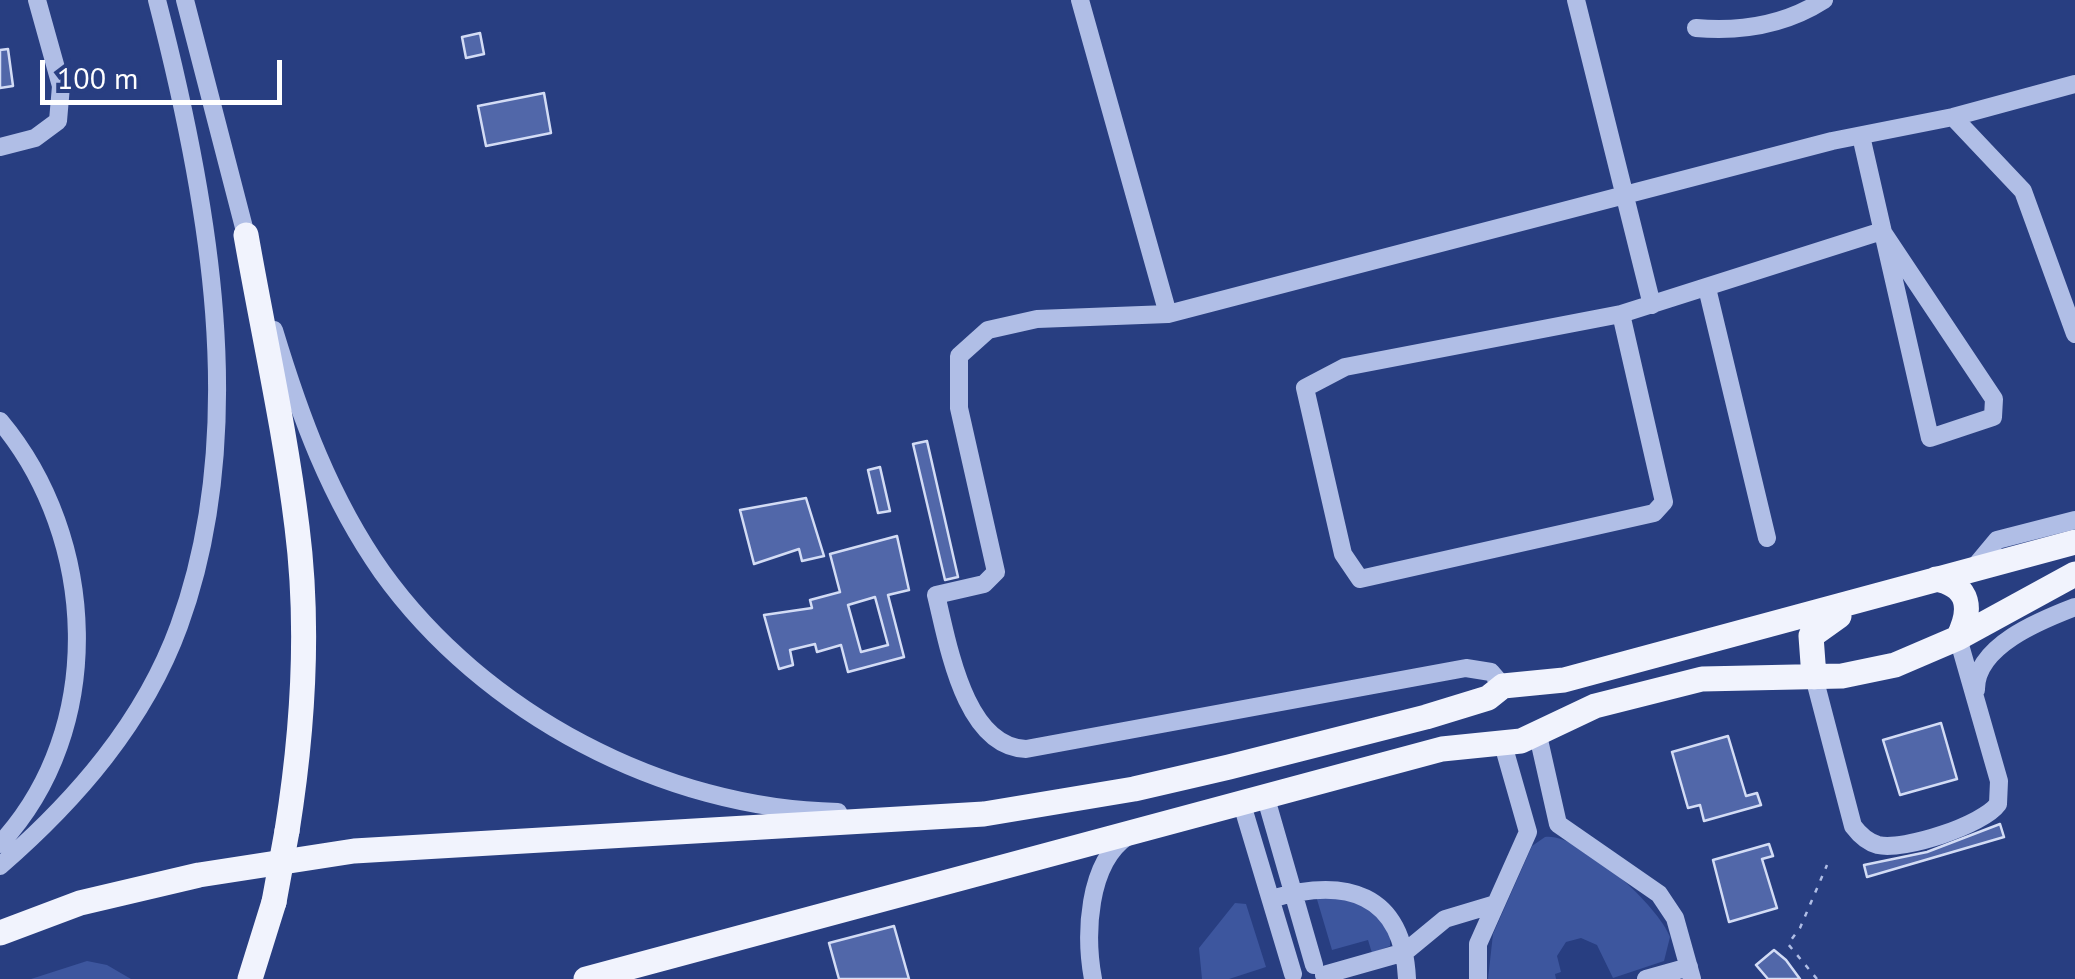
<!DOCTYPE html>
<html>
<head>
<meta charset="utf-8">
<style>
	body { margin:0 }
	#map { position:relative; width:2075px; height:979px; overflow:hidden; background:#283e81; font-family:"PT Sans",sans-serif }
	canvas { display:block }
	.scale { position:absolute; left:40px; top:60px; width:242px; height:45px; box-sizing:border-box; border:5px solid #fff; border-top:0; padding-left:12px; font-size:30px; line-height:35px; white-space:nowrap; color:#fff; -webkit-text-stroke:8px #283e81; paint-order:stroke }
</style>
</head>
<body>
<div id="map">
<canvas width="2075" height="979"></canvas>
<div class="scale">100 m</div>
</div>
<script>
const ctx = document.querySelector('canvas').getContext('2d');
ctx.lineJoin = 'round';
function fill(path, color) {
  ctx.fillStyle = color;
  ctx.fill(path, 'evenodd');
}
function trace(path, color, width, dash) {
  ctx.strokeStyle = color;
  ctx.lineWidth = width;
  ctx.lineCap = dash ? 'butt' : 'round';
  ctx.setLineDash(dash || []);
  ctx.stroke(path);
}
fill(new Path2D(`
	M1545,837C1578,832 1659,906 1670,937L1664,961L1613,978L1597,945L1581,938L1566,942L1557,956L1561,972L1555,974L1556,979H1488L1493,934L1532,846Z
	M1316,896C1344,896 1395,910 1390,946L1372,953L1368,940L1332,950Z
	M1235,903L1246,904L1266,967L1229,979H1202L1199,948Z
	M87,961L107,965L131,979H31Z`), '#3d569e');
const building = new Path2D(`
	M480,33L484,54L466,58L462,37Z
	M8,49L13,86L0,88V50Z
	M544,93L551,133L486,146L478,106Z
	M927,441L958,577L945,580L913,444Z
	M880,467L890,511L878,513L868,470Z
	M806,498L824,556L802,561L799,549L754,564L740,510Z
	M897,536L909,590L888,595L904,657L848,672L841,645L817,652L815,644L790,650L793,665L779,669L764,615L812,608L810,600L840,592L830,554ZM875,597L888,645L861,652L848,605Z
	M1941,723L1957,779L1900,795L1883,740Z
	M1728,736L1746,796L1757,793L1761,805L1704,821L1700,805L1688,808L1672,752Z
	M2000,824L2004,837L1867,877L1864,865L1927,852Z
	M1769,844L1773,856L1762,859L1777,908L1729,922L1713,860Z
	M894,926L909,979H839L829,943Z
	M1774,950L1786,960L1800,979H1768L1756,965Z`);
fill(building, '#5167a9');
trace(building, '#d3dcf5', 2.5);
trace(new Path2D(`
	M1817,979L1788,944L1800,928L1827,865`), '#b0bee6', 2.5, [5, 8]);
trace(new Path2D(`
	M185,0L248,243
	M1080,0L1168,314
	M1576,0L1652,305
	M1696,28C1742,32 1785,25 1824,0
	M1953,117L2023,191L2075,334
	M0,147L35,138L58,121L61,86L37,0
	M1707,288L1767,538
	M1621,314L1664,502L1654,513L1360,579L1343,554L1305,388L1345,367L1621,314L1882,231L1994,399L1993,417L1930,438C1906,337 1884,236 1861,136
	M274,330C300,416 330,498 382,572C483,713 664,809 838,812
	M0,421C98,538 107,729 0,844
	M1972,570L1997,540L2075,520
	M1814,677L1853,826C1859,834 1867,842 1878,845C1904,851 1983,825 1998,804L1999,781L1958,638
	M1503,686L1491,672L1466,668L1026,749C964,747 948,643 936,595L984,584L996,572L959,408V356L988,330L1037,319L1168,314L1832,141L1953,117L2075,84
	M1976,690C1975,646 2041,620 2075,607
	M1537,731L1558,824L1659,894L1675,918L1692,979
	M1265,795L1314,965
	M1241,801L1293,974
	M0,866C76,800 144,722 179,626C251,429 208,197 157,0
	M1271,899C1345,877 1403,892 1407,979
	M1324,975L1405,952L1445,919L1495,904
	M1093,979C1085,936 1087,863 1128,836
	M1478,979V944L1528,832L1502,741
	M1646,979L1689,967`), '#b0bee6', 18);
trace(new Path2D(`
	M246,235C263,332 285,429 297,527C310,629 303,731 287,831
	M1936,579C1971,586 1972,610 1958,638
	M1814,677L1811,636L1839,616
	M0,933L80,903L199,875L354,851L984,814L1134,789L1229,767L1426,717L1488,698L1503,686L1564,680L2075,542
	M250,979L274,902
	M586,979L1442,749L1521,741L1595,706L1702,679L1842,676L1895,665L1958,638L2075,574`), '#f1f3fd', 25);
trace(new Path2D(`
	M274,902L287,831`), '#f1f3fd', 25);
</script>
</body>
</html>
